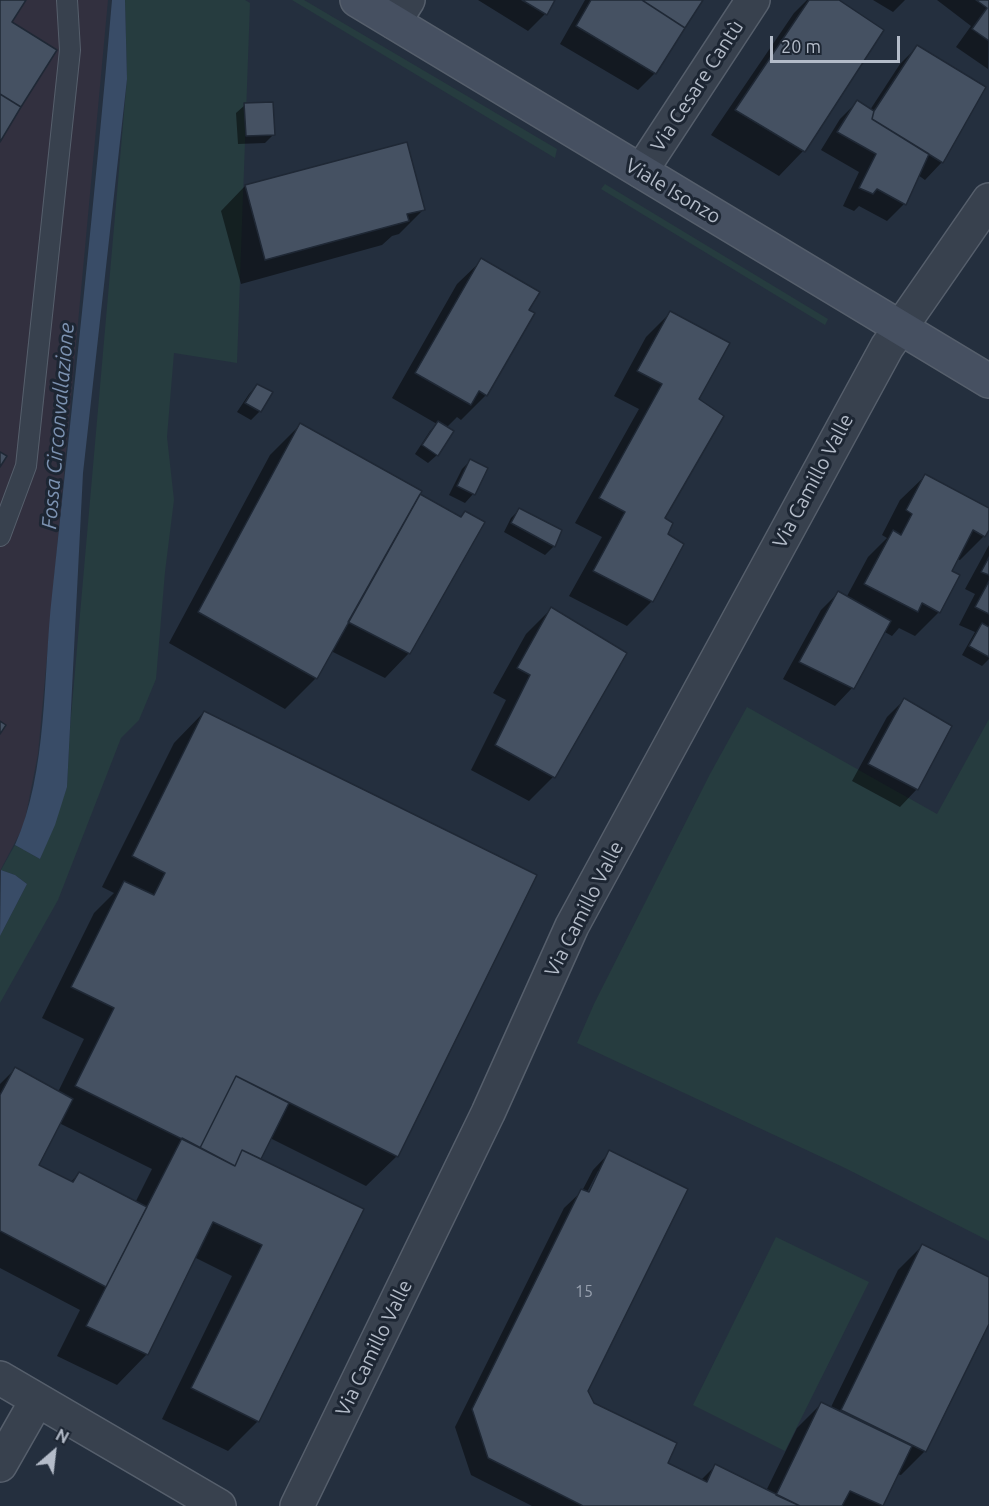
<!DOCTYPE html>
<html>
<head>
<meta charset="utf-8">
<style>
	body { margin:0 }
	#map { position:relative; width:989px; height:1506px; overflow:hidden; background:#242f3e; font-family:Ubuntu,sans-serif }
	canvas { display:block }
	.north { position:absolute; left:24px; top:1422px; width:60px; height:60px; -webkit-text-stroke:4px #1d2633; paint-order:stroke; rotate:28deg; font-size:16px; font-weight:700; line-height:24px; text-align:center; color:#b4bcc9 }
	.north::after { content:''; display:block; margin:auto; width:21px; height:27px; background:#b4bcc9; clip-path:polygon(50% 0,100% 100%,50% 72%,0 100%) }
	.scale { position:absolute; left:770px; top:36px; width:130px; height:27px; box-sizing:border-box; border:3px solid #b4bcc9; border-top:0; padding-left:8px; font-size:18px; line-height:21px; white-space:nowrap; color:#b4bcc9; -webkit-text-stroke:4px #1d2633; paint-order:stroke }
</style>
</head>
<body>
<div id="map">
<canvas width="989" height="1506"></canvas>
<div class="north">N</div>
<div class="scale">20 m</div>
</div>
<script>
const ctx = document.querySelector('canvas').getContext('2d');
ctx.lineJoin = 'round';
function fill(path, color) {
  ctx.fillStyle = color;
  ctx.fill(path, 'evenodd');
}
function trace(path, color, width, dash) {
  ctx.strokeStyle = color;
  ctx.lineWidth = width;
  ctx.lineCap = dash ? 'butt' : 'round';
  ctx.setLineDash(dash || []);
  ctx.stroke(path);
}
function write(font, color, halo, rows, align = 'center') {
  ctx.font = font + ' Ubuntu,sans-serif';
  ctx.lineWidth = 6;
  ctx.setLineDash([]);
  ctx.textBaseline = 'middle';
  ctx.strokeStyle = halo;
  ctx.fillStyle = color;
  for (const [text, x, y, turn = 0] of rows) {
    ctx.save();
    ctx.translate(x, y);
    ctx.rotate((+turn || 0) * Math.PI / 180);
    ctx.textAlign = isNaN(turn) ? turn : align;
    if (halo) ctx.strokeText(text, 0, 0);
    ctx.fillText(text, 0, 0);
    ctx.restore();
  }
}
fill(new Path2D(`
	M0,0H108L38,754L24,825L0,871Z`), '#32303f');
fill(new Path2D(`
	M125,0H245L250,3L237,363L174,353L167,437L174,500L165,572L156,679L139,720L121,738L58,900L0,1003V936L27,884L15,875L1,870L15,845L40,859L67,787L70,728L127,79Z
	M292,0H304L557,149L555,158Z
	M605,184L828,319L825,325L601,189Z
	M747,707L937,814L989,719V1241L845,1168L577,1043L594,1004L710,774Z
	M776,1237L869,1282L785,1451L693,1405Z`), '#263c3f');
fill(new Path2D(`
	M112,0H125L127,79L83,473L67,787L55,825L40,859L15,845C48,772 43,674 52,595C73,397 95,199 112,0Z
	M1,870L15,875L27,884L0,936Z`), '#394c67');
fill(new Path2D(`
	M478,0H553L545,14L528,31Z
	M585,0H701L655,73L638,90L560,44Z
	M807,0H836L882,31L803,151L779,176L711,135L794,13Z
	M873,0H905L893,12Z
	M937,0H989L988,69L956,47L971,26Z
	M917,47L942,162L925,180L918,175L904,204L887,221L859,206L854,211L843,206L859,172L821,150L840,119L857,102L870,110L900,64Z
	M245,105L273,135L265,143L238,144L236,113Z
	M405,143L423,210L399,234L392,236L382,245L241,284L221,211L245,186Z
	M482,260L527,311L533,313L486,395L461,420L457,417L446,428L437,455L428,463L415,454L430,431L437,424L392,398L457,284Z
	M670,313L697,399L663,519L666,534L682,544L652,601L627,626L569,596L602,537L575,523L639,409L614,396L646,337Z
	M257,385L260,411L251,420L237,412L249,394Z
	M300,425L460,518L465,512L409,653L385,678L331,651L316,678L285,709L169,643L270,455Z
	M470,461L486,468L473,494L465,503L449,495L462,469Z
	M925,476L989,510V527L984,536L960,560L956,559L950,571L939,612L915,636L899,628L892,636L883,631L852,688L835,706L783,679L821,610L838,593L846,598L868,557L887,538L882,535L900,500Z
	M519,510L554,546L545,555L504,532L511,518Z
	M989,545V659L982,666L962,655L975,632L959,625L975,594L965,589Z
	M551,609L553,777L529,801L471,770L506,700L493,693L526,634Z
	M904,700L950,727L917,789L900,807L852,781L887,717Z
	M204,712L397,1156L366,1186L270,1138L259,1159L362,1210L258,1421L228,1451L162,1419L232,1276L194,1257L147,1354L117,1385L57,1356L80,1310L0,1268V1084L15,1069L58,1092L84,1039L42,1018L94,913L114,893L102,887L174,743ZM59,1123L152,1169L135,1203L79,1173L70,1183L37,1166Z
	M610,1152L587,1391L593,1405L666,1464L701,1480L715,1466L766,1491L797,1428L822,1403L831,1407L898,1270L922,1246L989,1279V1320L925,1451L901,1475L897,1474L881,1506H532L471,1475L455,1427L564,1208L582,1191L593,1170ZM598,1171H601L587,1200L584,1198Z`), '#0007');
const building = new Path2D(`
	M0,0H26L12,22L57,50L21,107L0,94Z
	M522,0H555L547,15Z
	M591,0H642L685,28L656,74L576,26Z
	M642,0H703L685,28Z
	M809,0H839L884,30L805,152L735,110Z
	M976,0H989V41L972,29L987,8Z
	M917,45L986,87L943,163L872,119L874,111Z
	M0,94L21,107L0,142Z
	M857,100L874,111L872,119L929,154L906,205L877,189L873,194L859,188L876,154L837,132Z
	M273,102L275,135L246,136L244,103Z
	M407,142L425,210L407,214L409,221L265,260L245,185Z
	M481,258L540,292L529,310L535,313L487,396L479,391L471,405L415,373Z
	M670,311L730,343L699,399L724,416L665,518L673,523L668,534L684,544L653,602L593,571L625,512L599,498L662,384L637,371Z
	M257,384L273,392L261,412L245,403Z
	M438,421L454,431L438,456L422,445Z
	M300,423L422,491L317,679L198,612Z
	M0,452L7,456L0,467Z
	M470,459L488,468L475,495L457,486Z
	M925,474L989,508V530L985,537L973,530L952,571L960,575L940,613L922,603L918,612L864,584L893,530L901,535L912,514L906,510Z
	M420,494L461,517L465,511L485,522L410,654L348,622Z
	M519,508L562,530L555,547L511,523Z
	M989,557V575L981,572Z
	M989,581V614L975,607Z
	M838,591L891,621L854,689L799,662Z
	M551,607L627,653L555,778L495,745L530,675L517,668Z
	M982,623L989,627V657L969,646Z
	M904,698L952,726L918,790L868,764Z
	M204,711L537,875L398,1157L236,1076L200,1148L75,1086L114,1008L71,987L124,881L154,895L165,873L132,856Z
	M0,721L6,725L0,734Z
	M15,1067L73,1099L39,1165L73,1182L79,1172L147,1207L106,1287L0,1231V1095Z
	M236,1076L289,1103L261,1159L242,1150L235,1166L200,1148Z
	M182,1138L235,1166L242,1150L364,1209L259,1422L191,1388L262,1245L213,1222L148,1355L86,1326Z
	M609,1150L688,1189L588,1391L594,1403L677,1443L668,1463L707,1482L715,1464L800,1506H583L488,1458L472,1409L581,1189L589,1192Z
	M922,1244L989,1277V1324L926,1452L841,1410Z
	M821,1402L912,1446L883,1506L850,1491L842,1506H800L776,1495Z`);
fill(building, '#455162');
trace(building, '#1f2835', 1.5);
const service = new Path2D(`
	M0,536L26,466L70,50L67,0`);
const minor = new Path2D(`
	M394,22L408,0
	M641,171L753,0
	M0,1378L219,1506
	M0,1465L37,1400
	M297,1506L488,1113L572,926L887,347L989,200`);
const secondary = new Path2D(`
	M357,0L989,381`);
trace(service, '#565f6c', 22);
trace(minor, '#565f6c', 36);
trace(secondary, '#565f6c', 36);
trace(service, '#38414e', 20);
trace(minor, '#38414e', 33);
trace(secondary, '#465061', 33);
write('16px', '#98a1af', null, [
	["15",584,1292]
]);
write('20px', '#b4bcc9', '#1d2633', [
	["Via Cesare Cantù",697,86,-57],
	["Viale Isonzo",673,191,31],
	["Via Camillo Valle",813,481,-62],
	["Via Camillo Valle",584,909,-63],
	["Via Camillo Valle",374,1348,-64]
]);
write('italic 21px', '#7c92b1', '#1d2633', [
	["Fossa Circonvallazione",58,426,-85]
]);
</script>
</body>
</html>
